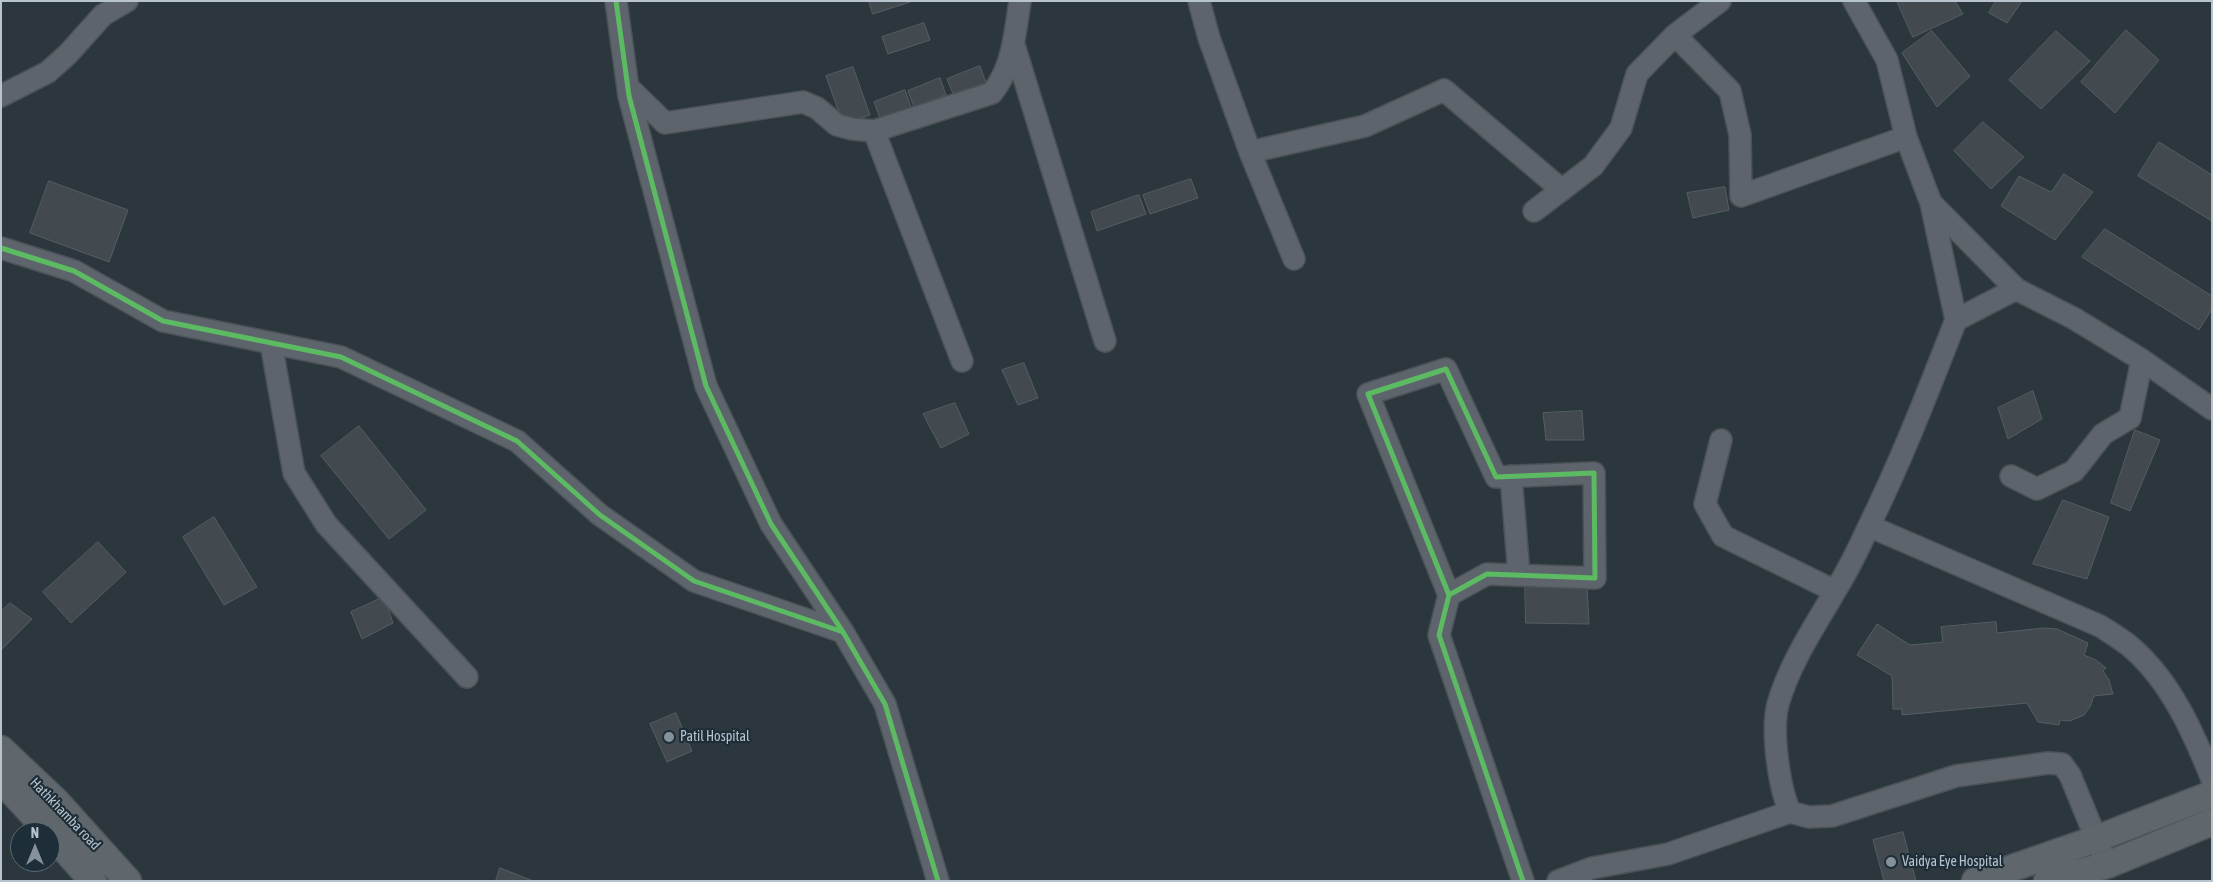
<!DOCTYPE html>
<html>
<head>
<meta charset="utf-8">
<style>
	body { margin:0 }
	#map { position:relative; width:2213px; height:882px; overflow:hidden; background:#2c363d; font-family:"Asap Condensed",sans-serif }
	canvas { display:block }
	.frame { position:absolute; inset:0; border:2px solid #b7c3cd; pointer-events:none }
	.north { position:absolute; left:10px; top:822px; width:50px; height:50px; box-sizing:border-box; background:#1e2e39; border:1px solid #5b6a74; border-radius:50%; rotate:0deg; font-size:14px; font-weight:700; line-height:20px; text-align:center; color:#b7c3cd }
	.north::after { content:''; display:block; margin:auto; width:18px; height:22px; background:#86929b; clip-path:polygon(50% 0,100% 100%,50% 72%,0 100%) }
</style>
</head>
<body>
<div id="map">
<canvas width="2213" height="882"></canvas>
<div class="frame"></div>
<div class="north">N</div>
</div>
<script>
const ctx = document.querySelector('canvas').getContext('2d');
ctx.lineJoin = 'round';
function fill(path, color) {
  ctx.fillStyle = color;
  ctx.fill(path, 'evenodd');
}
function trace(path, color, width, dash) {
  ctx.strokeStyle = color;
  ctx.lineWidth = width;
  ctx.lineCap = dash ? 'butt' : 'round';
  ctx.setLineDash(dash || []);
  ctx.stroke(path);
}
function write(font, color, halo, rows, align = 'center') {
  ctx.font = font + ' "Asap Condensed",sans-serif';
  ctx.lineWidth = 4.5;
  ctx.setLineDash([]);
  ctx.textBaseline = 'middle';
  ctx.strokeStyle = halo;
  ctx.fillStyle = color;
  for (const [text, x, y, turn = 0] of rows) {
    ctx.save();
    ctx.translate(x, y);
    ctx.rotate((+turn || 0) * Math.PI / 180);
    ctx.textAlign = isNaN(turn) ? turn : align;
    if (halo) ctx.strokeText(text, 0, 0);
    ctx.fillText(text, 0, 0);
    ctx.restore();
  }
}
const building = new Path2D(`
	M869,1H913L873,14Z
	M1897,1H1955L1963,14L1913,37Z
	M1996,1H2022L2007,23L1989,13Z
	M924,23L930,40L888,54L882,37Z
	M2126,30L2159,60L2115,113L2081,82Z
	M1932,31L1970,76L1937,107L1902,53Z
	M2056,31L2090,61L2041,109L2009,80Z
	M980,66L986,83L954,96L947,79Z
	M853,67L870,115L843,124L826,76Z
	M940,78L946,95L914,107L908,91Z
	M905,90L912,110L881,121L874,102Z
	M1983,122L2024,157L1991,189L1954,151Z
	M2159,142L2212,175V221L2138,176Z
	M2064,174L2093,192L2055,240L2001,206L2019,176L2051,192Z
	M1191,179L1198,198L1150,214L1143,195Z
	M49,181L128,210L109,262L30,233Z
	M1725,187L1729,210L1693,218L1687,193Z
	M1139,195L1146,214L1097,231L1091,212Z
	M2105,229L2212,296V309L2199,330L2082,257Z
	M1024,363L1038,398L1018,405L1002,370Z
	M2033,391L2042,419L2008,439L1998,408Z
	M955,403L969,434L941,448L923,414Z
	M1582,411L1584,440H1546L1543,413Z
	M359,426L426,510L389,539L321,456Z
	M2135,430L2160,440L2130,511L2111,503Z
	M2063,500L2109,517L2087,579L2033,564Z
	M214,517L257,587L224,605L183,537Z
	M98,542L126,572L71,623L43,592Z
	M1525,581L1587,586L1589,624L1526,623Z
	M384,597L393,623L362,639L351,612Z
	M10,603L32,619L1,650V612Z
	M1996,622L1997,633L2044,628L2057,629L2088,643L2084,655L2096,660L2106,668L2103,671L2109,680L2113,694L2094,696L2090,707L2084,715L2070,721L2060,720L2059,725L2038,722L2027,703L1902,715V709H1893L1892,676L1857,655L1877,624L1910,645L1943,642L1941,627Z
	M676,713L692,751L667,762L650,724Z
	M1903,832L1916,881H1884L1873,840Z
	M500,868L531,880V881H496Z`);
fill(building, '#424a50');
trace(building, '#545e64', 1);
const minor = new Path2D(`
	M616,1L629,96L706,386L771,524L843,632L885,704L938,881
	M1199,1L1209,38L1250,152L1365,126L1444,90L1562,190
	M1854,1L1887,60L1906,137L1931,203L1956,320L2016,289L1931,203
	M1675,35L1730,91L1740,135L1741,196L1906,137
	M1014,45L1105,341
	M628,87L665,123L803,102L817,108L837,125L852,129L874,131L992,93C1013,67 1015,33 1020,1
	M1,96L48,72L68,54L103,15L127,1
	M874,131L962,361
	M1250,152L1294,259
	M1534,211L1593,166L1621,128L1637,74L1675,35L1720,1
	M1,248L74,271L163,321L341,357L517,441L600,515L694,581L843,632
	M2016,289L2075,319L2142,360L2212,409
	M1956,320C1929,389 1902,459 1869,526C1859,548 1847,572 1834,593C1813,629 1790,663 1778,704C1771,731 1779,787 1790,812L1809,817L1832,816L1956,776L2048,763L2062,764L2070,775L2107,865
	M271,343L294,473L326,524L467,677
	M1721,440L1705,504L1723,536L1835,591
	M1511,476L1519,575
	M2011,476L2037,489L2074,471L2103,434L2130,418L2142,360
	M1869,526L2100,626C2111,633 2123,640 2132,648C2171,682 2193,732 2212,779
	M1449,595L1487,574L1595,578L1594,473L1496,477L1446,369L1368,394L1449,595L1439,635L1523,881
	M1558,881L1592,868L1668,854L1790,812`);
const major = new Path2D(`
	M1,749L56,801L128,881
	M1,780L49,832
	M50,833L93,881
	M1975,881L2096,839L2212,794
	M2047,881L2107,865L2212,822`);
trace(minor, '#4b5257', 24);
trace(major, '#4a5359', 29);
trace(minor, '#5d646b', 21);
trace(major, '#60676c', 26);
trace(new Path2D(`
	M616,1L629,96L706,386L771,524L843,632L885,704L938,881
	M1,248L74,271L163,321L341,357L517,441L600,515L694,581L843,632
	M1449,595L1487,574L1595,578L1594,473L1496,477L1446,369L1368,394L1449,595L1439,635L1523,881`), '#5cba63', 5);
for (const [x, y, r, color] of [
	[669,737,6,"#86929b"],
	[1891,862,6,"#86929b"]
]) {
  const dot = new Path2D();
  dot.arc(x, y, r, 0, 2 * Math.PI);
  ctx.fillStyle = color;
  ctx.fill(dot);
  trace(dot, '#1e2e39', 2);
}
write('14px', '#b7c3cd', '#1e2e39', [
	["Patil Hospital",680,737],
	["Vaidya Eye Hospital",1902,862]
], 'left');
write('14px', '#b7c3cd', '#1e2e39', [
	["Hathkhamba road",65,814,46]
]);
</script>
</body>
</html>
